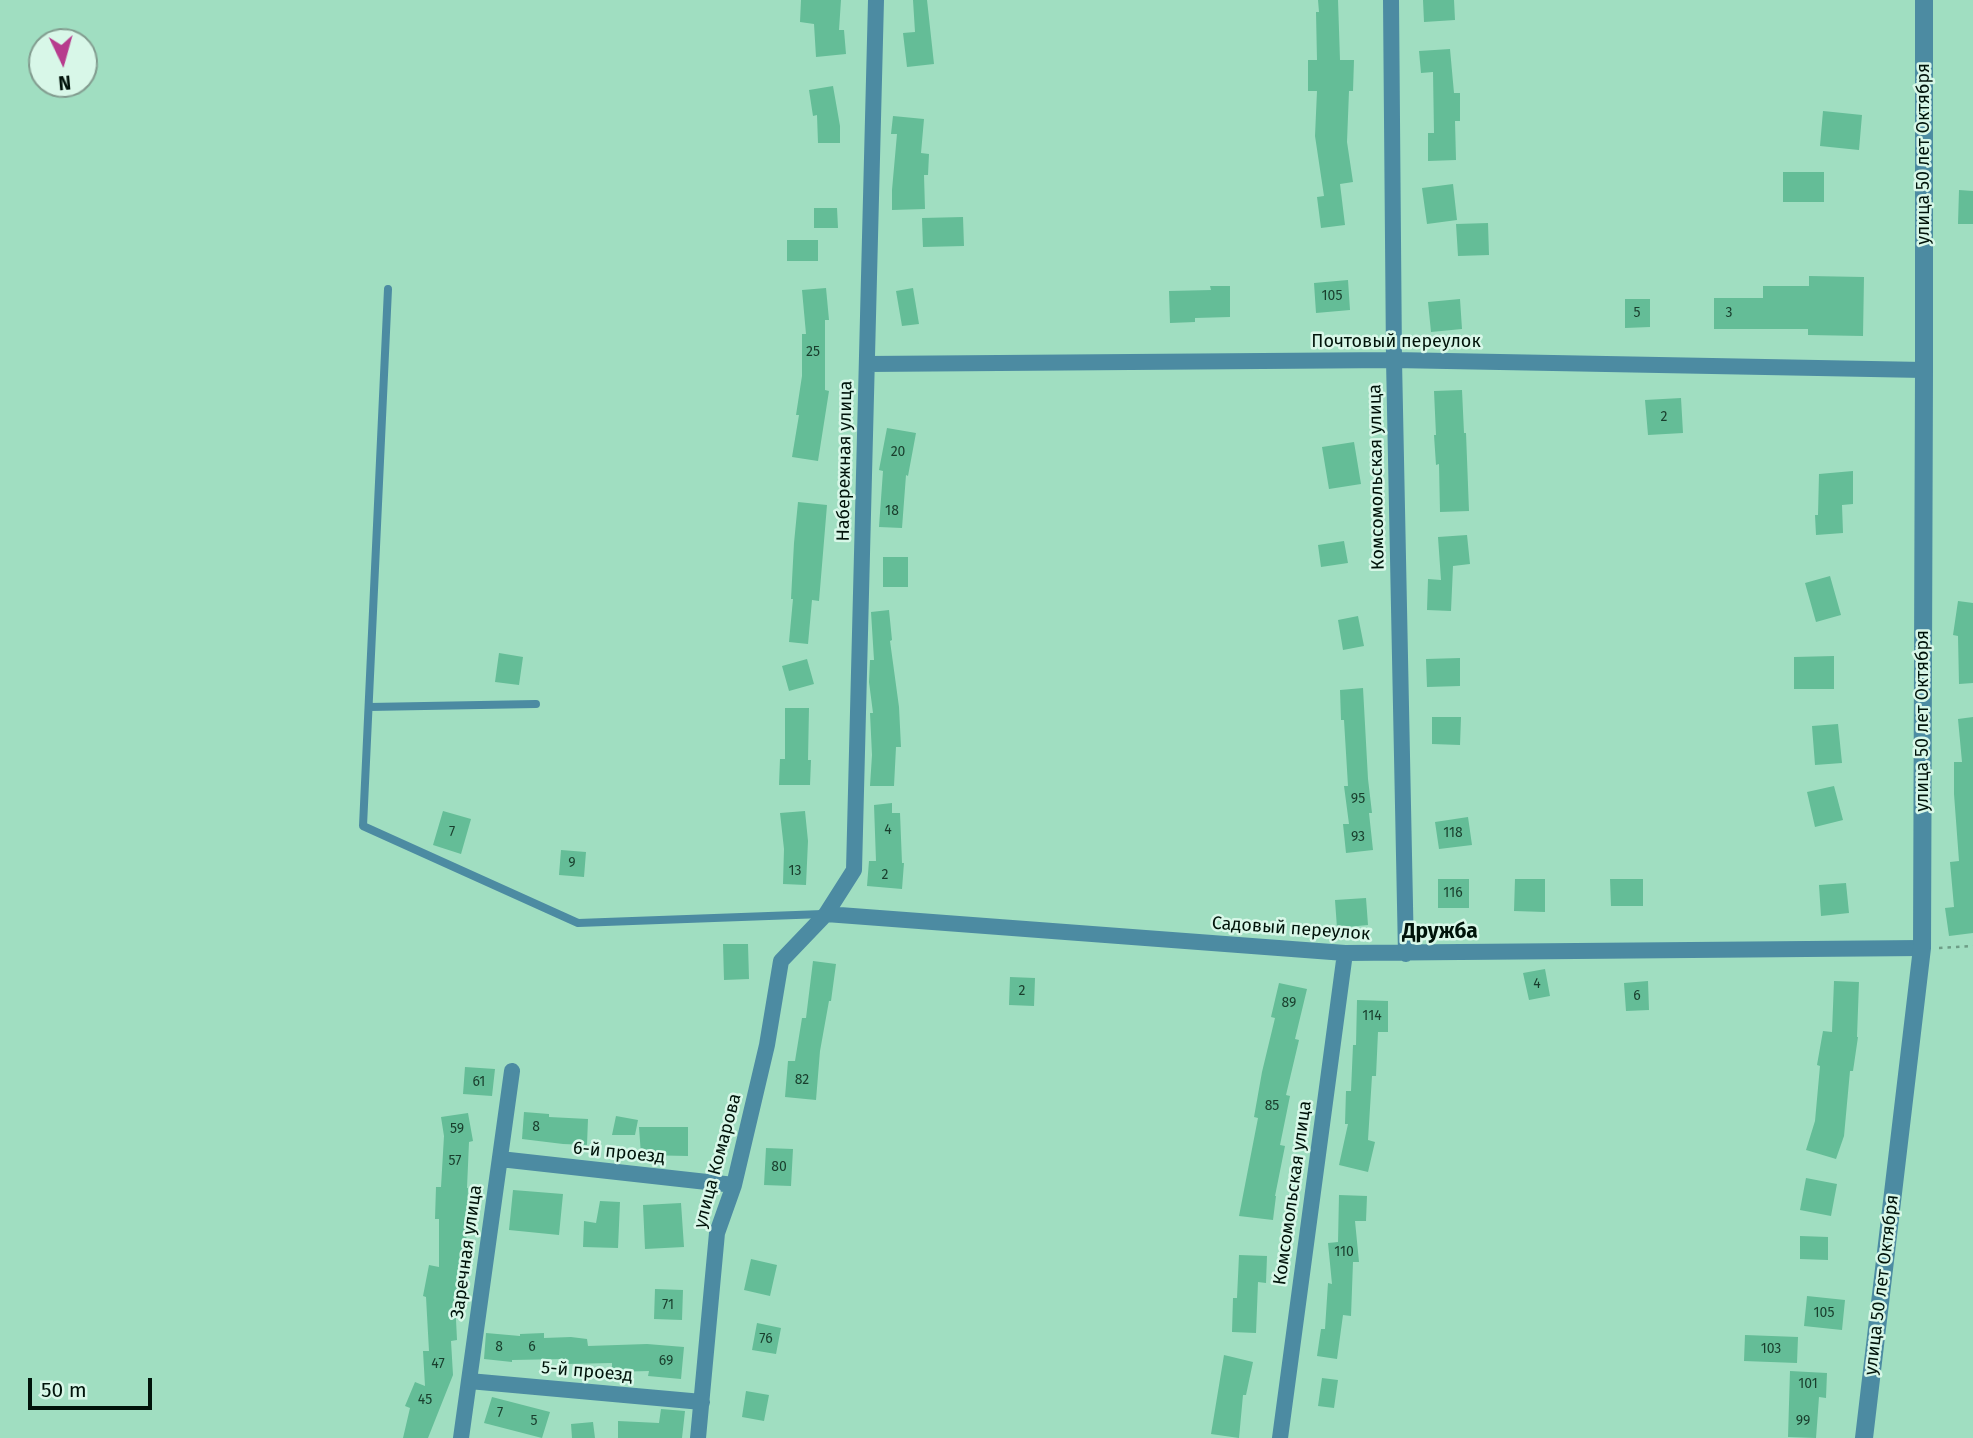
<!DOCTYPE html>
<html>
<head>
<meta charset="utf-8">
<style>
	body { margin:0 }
	#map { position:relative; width:1973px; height:1438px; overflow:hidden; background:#a0dec1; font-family:"Fira Sans",sans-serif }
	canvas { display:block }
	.north { position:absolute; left:28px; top:28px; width:70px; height:70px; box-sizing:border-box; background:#d8f7e8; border:2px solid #829c8f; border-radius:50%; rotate:175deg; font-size:19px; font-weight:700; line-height:28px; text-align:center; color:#00130a }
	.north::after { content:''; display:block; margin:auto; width:24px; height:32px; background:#b73c8d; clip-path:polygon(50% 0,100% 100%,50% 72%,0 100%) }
	.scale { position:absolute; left:28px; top:1378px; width:124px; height:32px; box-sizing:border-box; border:4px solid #00130a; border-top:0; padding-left:9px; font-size:21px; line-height:24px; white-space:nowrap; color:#00130a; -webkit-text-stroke:5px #d8f7e8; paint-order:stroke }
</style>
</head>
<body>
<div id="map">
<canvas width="1973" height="1438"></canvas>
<div class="north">N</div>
<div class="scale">50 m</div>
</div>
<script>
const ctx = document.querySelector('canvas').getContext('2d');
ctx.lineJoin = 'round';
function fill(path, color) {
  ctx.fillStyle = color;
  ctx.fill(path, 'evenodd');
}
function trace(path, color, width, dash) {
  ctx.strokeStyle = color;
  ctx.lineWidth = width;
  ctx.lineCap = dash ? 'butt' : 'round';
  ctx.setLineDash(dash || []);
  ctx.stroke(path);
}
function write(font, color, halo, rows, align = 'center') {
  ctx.font = font + ' "Fira Sans",sans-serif';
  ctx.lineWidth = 5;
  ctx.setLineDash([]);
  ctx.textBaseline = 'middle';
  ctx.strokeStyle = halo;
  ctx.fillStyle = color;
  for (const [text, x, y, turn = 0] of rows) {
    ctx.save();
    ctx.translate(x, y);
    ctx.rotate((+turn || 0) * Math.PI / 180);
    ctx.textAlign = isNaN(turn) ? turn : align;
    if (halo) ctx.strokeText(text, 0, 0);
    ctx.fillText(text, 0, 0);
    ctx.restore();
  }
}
fill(new Path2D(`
	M801,0H841L839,30H844L846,54L816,57L814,24L800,22Z
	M913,0H927L934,64L907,67L903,33L915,32Z
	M1318,0H1338L1340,60H1354L1353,91H1349L1347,142L1353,182L1340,184L1345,225L1321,228L1317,197L1324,196L1315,136L1317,91H1308V60H1317L1316,12H1319Z
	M1423,0H1454L1455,20L1424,22Z
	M1450,49L1454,93H1460V121H1455L1456,160L1428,161V133H1434L1433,72L1421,73L1419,51Z
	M833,86L840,126V143H818L817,115L813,116L809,90Z
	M1823,111L1862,115L1859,150L1820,146Z
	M893,116L924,119L921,153L929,154L928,175H924L925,209L892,210V190L897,134H891Z
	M1783,172H1824V202H1783Z
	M1453,184L1457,220L1427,224L1422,188Z
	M1959,190L1973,191V224H1958Z
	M814,208H837L838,228H814Z
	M963,217L964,246L923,247L922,218Z
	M1488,223L1489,255L1458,256L1456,224Z
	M787,240H818V261H787Z
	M1809,276L1864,277L1863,336L1808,335V329H1714V298H1763V286H1809Z
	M1348,280L1350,310L1316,313L1314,283Z
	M1210,286H1230V317L1195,318V322L1170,323L1169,291L1211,290Z
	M826,288L829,320H825V390L829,391L818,461L792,457L799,415H796L802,376V334H806L802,290Z
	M913,288L919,324L902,326L896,291Z
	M1460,299L1462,329L1431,332L1428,302Z
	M1625,299H1650V327L1625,328Z
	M1462,390L1464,433H1466L1469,511L1440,512L1439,464L1436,465L1434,435H1436L1434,391Z
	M1681,398L1683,433L1648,435L1645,400Z
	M887,428L916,433L908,476L906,475L902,528L879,527L883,471L879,470Z
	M1354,442L1361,484L1329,489L1322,447Z
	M1853,471V504L1842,505L1843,533L1816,535L1815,515H1818L1819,474Z
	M798,502L827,505L819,601L812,600L808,644L789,642L793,599H791L794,543Z
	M1467,535L1470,564L1453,566L1451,611L1427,610L1428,579L1441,580L1438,537Z
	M1344,541L1348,563L1321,567L1318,545Z
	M883,557H908V587H883Z
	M1830,576L1841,615L1816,622L1805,583Z
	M1958,601L1973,603V683L1959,684L1958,636L1953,635Z
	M889,610L892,640L890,641L899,707L901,747H896L894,786H870L872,755L870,713H873L869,682L870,660H874L871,612Z
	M1358,616L1364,646L1343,650L1338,620Z
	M499,653L523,657L519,685L495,682Z
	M1834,656V689H1794V657Z
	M1460,658V686L1427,687L1426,659Z
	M807,659L814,684L789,691L782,666Z
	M1363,688L1368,779L1372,813H1369L1373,850L1346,853L1343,824H1349L1344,786H1348L1344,720H1341L1340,690Z
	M785,708H809L808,760H811L810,785H779L780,759H785Z
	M1432,717H1461L1460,745L1432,744Z
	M1973,717V933L1949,936L1945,908L1954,907L1950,862L1959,861L1954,794V762H1962L1958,719Z
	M1838,724L1842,763L1815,765L1812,726Z
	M1834,786L1843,820L1815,827L1807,792Z
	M892,803V813H900L902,863H904L902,889L867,886L869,861H876L874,805Z
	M443,811L471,819L461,854L433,845Z
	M805,811L808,841L806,885L783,884L784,849L780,813Z
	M1468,817L1472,845L1439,849L1435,822Z
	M561,850L586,852L584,877L559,875Z
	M1438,879H1469V908H1438Z
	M1515,879H1545V912L1514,911Z
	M1610,879H1643V906H1611Z
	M1846,883L1849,913L1821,916L1819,885Z
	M1366,898L1368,925L1337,928L1335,900Z
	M723,944H748L749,979L724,980Z
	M813,961L836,964L831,1001H829L820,1051L816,1100L785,1097L788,1061H795L802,1018H806Z
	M1545,969L1550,996L1529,1000L1523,973Z
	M1010,977L1035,978L1034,1006L1009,1005Z
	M1648,981L1649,1010L1626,1011L1624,983Z
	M1834,981L1859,982L1857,1037H1858L1853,1071H1850L1844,1136L1836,1159L1806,1150L1815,1121L1820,1066L1817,1065L1823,1031L1832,1032Z
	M1279,983L1307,989L1295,1039L1299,1040L1286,1095L1290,1096L1280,1145L1285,1146L1275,1196H1276L1273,1220L1239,1216L1258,1118L1254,1117L1262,1072L1275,1018L1271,1017Z
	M1357,1000L1388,1001V1032H1378L1376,1076H1372L1368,1140L1375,1142L1368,1172L1339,1165L1348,1124H1345L1346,1091H1351L1353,1045H1356Z
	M465,1067L495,1069L492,1096L463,1094Z
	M524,1112L549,1114V1117L588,1119L587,1145L563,1144L522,1139Z
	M468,1113L473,1141L469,1142L467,1188H468L466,1250H464L455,1299L457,1340L451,1341L453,1375L428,1438H403L410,1408L405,1406L415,1382L425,1386L423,1351H429L426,1297L423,1296L429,1265L439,1267V1219H435L436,1187H441L444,1136L441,1117Z
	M616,1116L638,1120L635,1135H612Z
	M639,1127H688V1156L641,1155Z
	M766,1148L793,1149L791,1186L764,1185Z
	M1806,1178L1837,1184L1831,1216L1800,1210Z
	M513,1190L563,1194L559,1235L509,1230Z
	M1339,1195L1367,1196L1366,1221H1355L1359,1262H1353L1351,1316L1343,1315L1337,1359L1317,1356L1321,1329H1325L1328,1283L1332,1284L1328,1243L1338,1242Z
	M600,1201L620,1202L618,1248L583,1247L584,1221L596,1223Z
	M681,1203L684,1247L645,1249L643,1205Z
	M1800,1236L1828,1237V1260L1800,1259Z
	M1239,1255L1267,1256L1266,1283L1258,1282L1256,1333L1232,1332L1233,1298H1237Z
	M751,1259L777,1265L770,1296L744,1290Z
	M655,1289L683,1290L682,1320L654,1319Z
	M1807,1296L1845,1300L1842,1330L1804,1326Z
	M757,1323L781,1328L776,1354L752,1350Z
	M486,1333L520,1336V1334L544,1333V1338L571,1337L587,1339L588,1346L647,1344L684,1347L681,1379L648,1376L649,1371L612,1372V1363L566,1364L565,1357V1359L512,1360V1362L484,1359Z
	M1745,1335L1798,1337L1797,1363L1744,1361Z
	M1224,1355L1253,1362L1246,1395H1243L1239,1438L1211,1434Z
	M1790,1371L1827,1373L1826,1398L1819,1397L1816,1438L1788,1437Z
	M1322,1378L1338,1380L1334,1408L1318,1406Z
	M746,1391L769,1395L764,1421L742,1417Z
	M492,1397L550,1412L542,1438L484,1423Z
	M661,1409L685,1411L682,1438H618V1421L659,1423Z
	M593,1422L595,1438H572L571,1424Z`), '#64bd97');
trace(new Path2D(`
	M1939,948L1973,946`), '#6e9e87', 2.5, [3.5, 5]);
trace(new Path2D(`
	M388,289L363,826L578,923L823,914
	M369,707L536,704`), '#4c8ba2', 8);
trace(new Path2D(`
	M1391,0L1394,360L1406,954
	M867,364L1394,360L1924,370
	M826,914L1345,953L1922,948
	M500,1159L734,1185
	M469,1381L702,1402
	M461,1438L512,1071
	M698,1438L717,1233L734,1185L767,1045L781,961L826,914L854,870L876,0
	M1280,1438L1345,953`), '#4c8ba2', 16);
trace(new Path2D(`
	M1864,1438L1922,948L1924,370V0`), '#4c8ba2', 18);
write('14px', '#193e2d', null, [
	["105",1332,296],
	["5",1637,313],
	["3",1729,313],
	["25",813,352],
	["2",1664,417],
	["20",898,452],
	["18",892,511],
	["95",1358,799],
	["4",888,830],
	["7",452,832],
	["118",1453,833],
	["93",1358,837],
	["9",572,863],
	["13",795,871],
	["2",885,875],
	["116",1453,893],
	["4",1537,984],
	["2",1022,991],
	["6",1637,996],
	["89",1289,1003],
	["114",1372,1016],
	["82",802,1080],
	["61",479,1082],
	["85",1272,1106],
	["8",536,1127],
	["59",457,1129],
	["57",455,1161],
	["80",779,1167],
	["110",1344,1252],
	["71",668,1305],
	["105",1824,1313],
	["76",766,1339],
	["8",499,1347],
	["6",532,1347],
	["103",1771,1349],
	["69",666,1361],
	["47",438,1364],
	["101",1808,1384],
	["45",425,1400],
	["7",500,1413],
	["5",534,1421],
	["99",1803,1421]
]);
write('18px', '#00130a', '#d8f7e8', [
	["улица 50 лет Октября",1924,154,-90],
	["Почтовый переулок",1396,342],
	["Набережная улица",845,461,-89],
	["Комсомольская улица",1377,477,-91],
	["улица 50 лет Октября",1923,721,-90],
	["Садовый переулок",1291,929,4],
	["6-й проезд",619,1153,6],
	["улица Комарова",718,1161,-75],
	["Комсомольская улица",1293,1193,-82],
	["Заречная улица",467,1252,-82],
	["улица 50 лет Октября",1882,1285,-83],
	["5-й проезд",587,1372,5]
]);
write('bold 21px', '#00130a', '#d8f7e8', [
	["Дружба",1440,932]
]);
</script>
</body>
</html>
